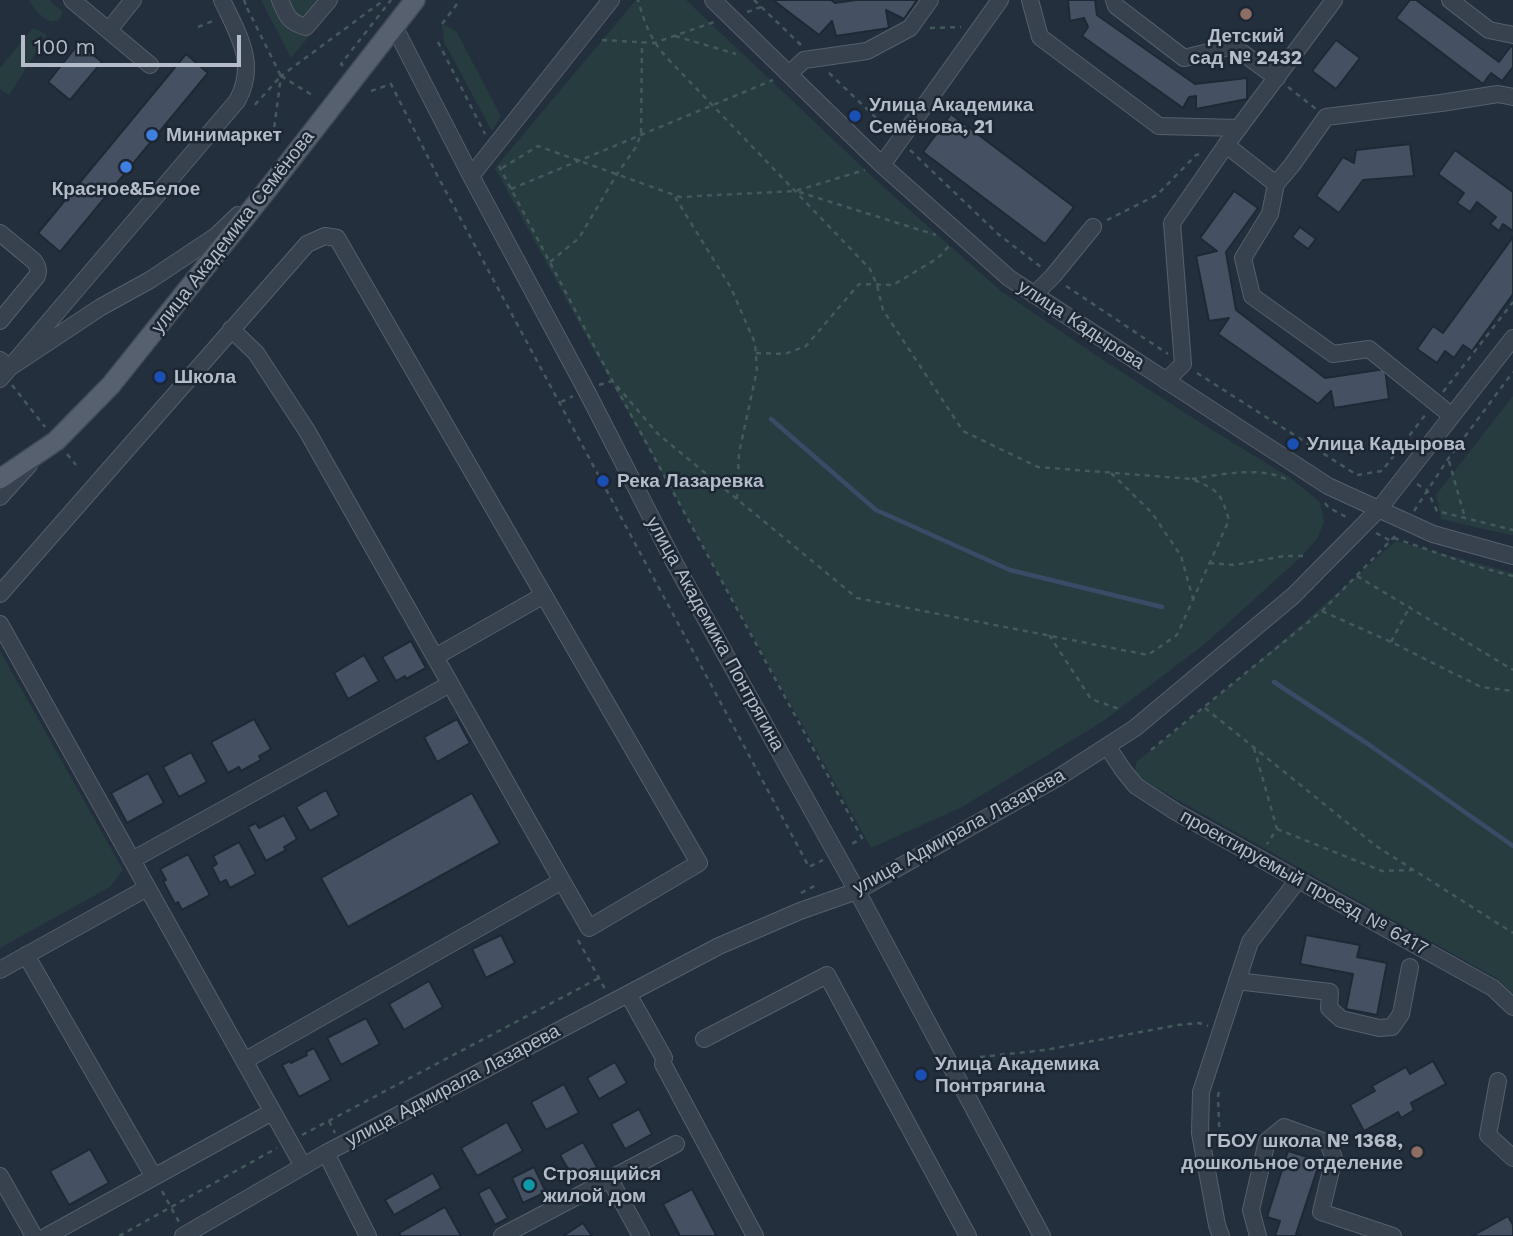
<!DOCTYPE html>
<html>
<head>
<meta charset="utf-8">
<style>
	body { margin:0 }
	#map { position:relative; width:1513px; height:1236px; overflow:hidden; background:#242f3e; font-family:"Work Sans",sans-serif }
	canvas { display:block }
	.scale { position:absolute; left:21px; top:35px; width:220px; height:32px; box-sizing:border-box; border:4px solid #b4bcc9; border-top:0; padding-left:9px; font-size:21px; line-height:24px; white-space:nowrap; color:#b4bcc9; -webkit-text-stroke:5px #1d2633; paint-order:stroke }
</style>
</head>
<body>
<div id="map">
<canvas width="1513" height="1236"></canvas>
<div class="scale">100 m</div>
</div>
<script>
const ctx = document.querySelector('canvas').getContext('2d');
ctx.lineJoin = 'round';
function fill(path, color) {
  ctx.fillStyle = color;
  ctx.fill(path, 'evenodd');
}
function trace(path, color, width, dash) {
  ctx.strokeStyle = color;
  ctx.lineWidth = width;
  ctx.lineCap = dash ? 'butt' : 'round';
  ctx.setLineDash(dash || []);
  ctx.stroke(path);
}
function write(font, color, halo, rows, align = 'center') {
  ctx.font = font + ' "Work Sans",sans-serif';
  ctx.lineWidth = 5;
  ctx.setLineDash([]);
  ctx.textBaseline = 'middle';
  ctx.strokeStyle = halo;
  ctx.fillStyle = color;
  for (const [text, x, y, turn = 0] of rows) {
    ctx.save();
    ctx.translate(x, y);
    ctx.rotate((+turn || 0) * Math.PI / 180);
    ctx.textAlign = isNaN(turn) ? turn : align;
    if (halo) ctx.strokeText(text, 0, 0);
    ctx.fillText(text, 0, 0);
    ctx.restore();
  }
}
fill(new Path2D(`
	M29,0H49L63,12C56,34 35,12 29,0Z
	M261,0H339L291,58Z
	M636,0H686L878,182L1001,291L1103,360L1204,425L1289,477L1320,502L1324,522L1317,539L1301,557L1206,643L1102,722L962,807L871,848L592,347L495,168Z
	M442,24L456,31L501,116L492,131L444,42Z
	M33,28L47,35L9,95L0,89V68Z
	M1513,396V535L1496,532L1441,519L1436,495Z
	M1396,541L1513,573V994L1498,979L1135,776L1136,762C1226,693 1311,616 1396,541Z
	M0,651L123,870L110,887L0,948Z`), '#263c3f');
trace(new Path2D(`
	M771,419L876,510L1010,570L1162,607
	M1274,682L1368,744L1513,846`), '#394c67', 4.5);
const building = new Path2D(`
	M773,0H831L835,3L856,0H917L904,19L886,10L889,28L836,36L832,21L819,35Z
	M1068,0H1095L1097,15L1195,84L1247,78V99L1196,109V96L1189,97L1183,108L1082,36L1088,27L1084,18L1070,21Z
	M1410,0H1416L1499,62L1511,46L1513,47V67L1502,81L1491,73L1483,84L1396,18Z
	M1336,40L1360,58L1336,89L1312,71Z
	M79,43L102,62L70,100L48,82Z
	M186,54L208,73L60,252L38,233Z
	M951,114L1074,207L1045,244L923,152Z
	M1410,144L1414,176L1363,180L1339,213L1316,196L1343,157L1354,163L1356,150Z
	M1455,150L1513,192V231L1503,224L1499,231L1490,224L1496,217L1477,202L1470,212L1457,203L1464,193L1438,174Z
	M1234,191L1258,208L1226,252L1236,310L1325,378L1385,369L1389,399L1334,408L1331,391L1318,404L1218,334L1229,318L1209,321L1196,256L1217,251L1200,238Z
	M1300,227L1316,239L1308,249L1292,237Z
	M1513,237V294L1472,351L1463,345L1454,358L1445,351L1437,363L1417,349L1433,326L1443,333Z
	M411,641L426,668L406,679L405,676L396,681L382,657Z
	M364,655L379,681L348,699L334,673Z
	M254,719L271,749L259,756L261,760L241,771L239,767L228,773L211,742Z
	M457,719L470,743L437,762L424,737Z
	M191,752L207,782L179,797L163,767Z
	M148,773L164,803L127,823L111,793Z
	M326,790L339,815L310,831L296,807Z
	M472,793L500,843L348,927L321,878Z
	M284,815L297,839L284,847L286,850L266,861L248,827L256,823L259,828Z
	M239,842L256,874L230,888L226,880L220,883L212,867L217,864L213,856Z
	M188,854L210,895L182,910L178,902L175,904L163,881L166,880L160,869Z
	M501,935L515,963L486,978L472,949Z
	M1306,935L1360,945L1357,957L1387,963L1377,1015L1346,1009L1353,974L1300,964Z
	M429,981L443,1007L404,1030L389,1004Z
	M366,1018L380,1044L341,1065L327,1038Z
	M314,1048L331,1080L299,1097L282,1065L290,1061L291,1063L307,1055L306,1052Z
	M1433,1061L1446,1084L1411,1103L1414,1110L1401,1118L1398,1112L1364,1131L1350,1105L1375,1091L1372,1086L1406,1067L1410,1074Z
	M615,1062L627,1083L599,1099L587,1078Z
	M564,1084L579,1113L546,1130L531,1102Z
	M639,1109L652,1134L625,1149L611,1124Z
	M507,1122L523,1151L477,1176L461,1148Z
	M583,1142L598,1169L575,1181L560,1155Z
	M90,1149L109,1183L69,1205L50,1171Z
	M1288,1151L1320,1161L1296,1234L1301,1236H1275L1280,1221L1267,1217Z
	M534,1167L546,1192L523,1203L512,1178Z
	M433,1173L441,1188L394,1215L385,1200Z
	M490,1187L508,1218L495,1225L478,1193Z
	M692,1189L716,1235L714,1236H680L663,1204Z
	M445,1207L461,1236H401L399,1233Z
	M1508,1216L1513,1225V1236H1472Z
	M583,1223L592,1236H563Z`);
fill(building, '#455162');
trace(building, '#1f2835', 2);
const minor = new Path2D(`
	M72,0L150,65
	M280,0C287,16 288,22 306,27L329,0
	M713,0L882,165L1009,278L1328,486L1433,534L1513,556
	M1030,0L1040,37L1159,126L1239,128
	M1114,0L1116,6L1184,58L1233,46L1277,78
	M1334,0L1226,145L1276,184L1292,165L1326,117L1441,103L1498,94L1513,97
	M1450,0L1489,30L1513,35
	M395,28L471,176L586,390L674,562L857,891L1042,1236
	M109,30L133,0
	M789,74L804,60L867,51L910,28L930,0
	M882,165L1000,0
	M471,176L611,0
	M1276,184L1270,214L1243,258L1252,296L1333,354L1369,349L1452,416
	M0,233L34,261C38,266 39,270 37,276L0,321
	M1034,295L1053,276L1093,227
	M231,329L256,353L307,431L562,881L244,1061
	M0,360L9,368L101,307L150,280L216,236L238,215
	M0,379L237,101C258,64 238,34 222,0
	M1166,381L1183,364L1172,223L1226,145
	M0,497L29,465
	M0,594L307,244L325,236L337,238L699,863L589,928L562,881
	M0,624L303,1166
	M435,657L544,595
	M1107,746L1123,770L1136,786L1176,812L1493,988L1513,1007
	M132,860L450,684
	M26,955L154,1177
	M0,970L147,888
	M1237,981L1330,992L1329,1008L1341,1019L1379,1028L1392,1027L1401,1014L1410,967
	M628,994L664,1058
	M704,1039L827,975L968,1236
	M663,1064L755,1236
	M1498,1081L1488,1135L1513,1158
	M326,1153L368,1236
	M0,1176L34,1236
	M609,1178L641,1236
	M47,1236L272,1112
	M183,1236L326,1153L719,946L800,911L857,891L1059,777L1135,728L1293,596L1379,509L1513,338
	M502,1236L676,1144
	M1221,1236L1217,1225L1200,1133L1201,1092L1250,942L1298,880
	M1258,1236L1251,1210L1267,1141L1284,1127L1328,1143L1334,1158L1321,1212L1393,1236`);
const major = new Path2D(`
	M0,479L56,441L111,385L271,185L415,0`);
trace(minor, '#565f6c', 18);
trace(major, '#414a57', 22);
trace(new Path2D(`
	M244,0L247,8
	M754,0L802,46
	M247,8L281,76L252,108
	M747,12L761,7
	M442,24L460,0
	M198,27L215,20
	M930,28L961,27
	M675,36L736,54
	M602,40L654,43L714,22
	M438,42L485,134
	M343,66L341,64L391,0
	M829,73L890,131
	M281,76L312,95
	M1288,87L1316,109
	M371,91L391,84L437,175L809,867L823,860
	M273,137L281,76L384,0
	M910,150L998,234L1041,267
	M499,166L612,380L862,838L850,845
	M502,168L538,146L680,197L795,191L865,170
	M511,189L773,80
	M799,192L936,235
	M675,197L731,288L755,343L757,370L739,453L737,499
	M1107,220L1157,195L1196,155L1200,154
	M550,262L579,238L617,174L636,147L641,134L642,42
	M1066,286L1168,354
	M756,353L785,354L806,346L859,284L893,285L938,258L950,245
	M1197,373L1357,475L1382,471L1426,414
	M12,385L45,427
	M599,385L612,381
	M617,386L658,434L857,598L1148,655L1177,635L1229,520C1220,491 1219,491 1192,479L1038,467L963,431L883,310L877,285L870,269L667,58C650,39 645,24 638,0
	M1443,392L1513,302
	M561,402L573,396
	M67,454L76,465
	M1449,461L1465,518
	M1111,473L1152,513L1181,556L1193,599
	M1192,479C1224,474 1259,466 1288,480
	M1417,484L1427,490L1437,511L1513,530
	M1325,503L1328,507L1348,518
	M1414,511L1448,459L1513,372
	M1376,533L1391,541
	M1394,538L1475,566L1513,576
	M1209,563L1234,565L1284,556H1305
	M1357,576L1513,670
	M1322,611L1391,642L1481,687L1513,691
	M1049,635L1091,699L1122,710
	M1391,642L1410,606
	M1205,708L1376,846L1513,933
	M1254,748L1277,829L1267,844
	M1151,750L1322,611L1398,533
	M1277,829L1382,871L1413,870
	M801,893L818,884
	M578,940L605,989
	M980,1057L1045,1050L1178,1025L1199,1023L1208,1026
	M329,1121L335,1133
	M302,1135L599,978
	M1220,1147L1218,1096L1220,1088
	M162,1191L179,1222
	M119,1236L277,1148`), '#44595c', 2.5, [5, 5]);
trace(minor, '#38414e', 16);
trace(major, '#56606e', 19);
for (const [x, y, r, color] of [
	[1246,14,7,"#8d6e63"],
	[855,116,7,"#1a4fb4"],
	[152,135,7,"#3f7fe0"],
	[126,167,7,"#3f7fe0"],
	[160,377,7,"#1a4fb4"],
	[1293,444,7,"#1a4fb4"],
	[603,481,7,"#1a4fb4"],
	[921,1075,7,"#1a4fb4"],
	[1417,1152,7,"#8d6e63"],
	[529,1185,7,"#0f9aa8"]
]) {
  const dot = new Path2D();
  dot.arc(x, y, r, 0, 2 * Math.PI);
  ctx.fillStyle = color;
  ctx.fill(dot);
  trace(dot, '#1d2633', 2.5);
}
write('bold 19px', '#b4bcc9', '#1d2633', [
	["Детский",1246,36,"center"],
	["сад № 2432",1246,58,"center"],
	["Улица Академика",869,105],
	["Семёнова, 21",869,127],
	["Минимаркет",166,135],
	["Красное&Белое",126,189,"center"],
	["Школа",174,377],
	["Улица Кадырова",1307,444],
	["Река Лазаревка",617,481],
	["Улица Академика",935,1064],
	["Понтрягина",935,1086],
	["ГБОУ школа № 1368,",1403,1141,"right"],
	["дошкольное отделение",1403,1163,"right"],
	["Строящийся",543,1174],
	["жилой дом",543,1196]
], 'left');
write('19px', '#b4bcc9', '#1d2633', [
	["улица Академика Семёнова",233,232,-52],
	["улица Кадырова",1081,325,33],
	["улица Академика Понтрягина",715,634,61],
	["улица Адмирала Лазарева",959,832,-29],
	["проектируемый проезд № 6417",1304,883,29],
	["улица Адмирала Лазарева",453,1086,-28]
]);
</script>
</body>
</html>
